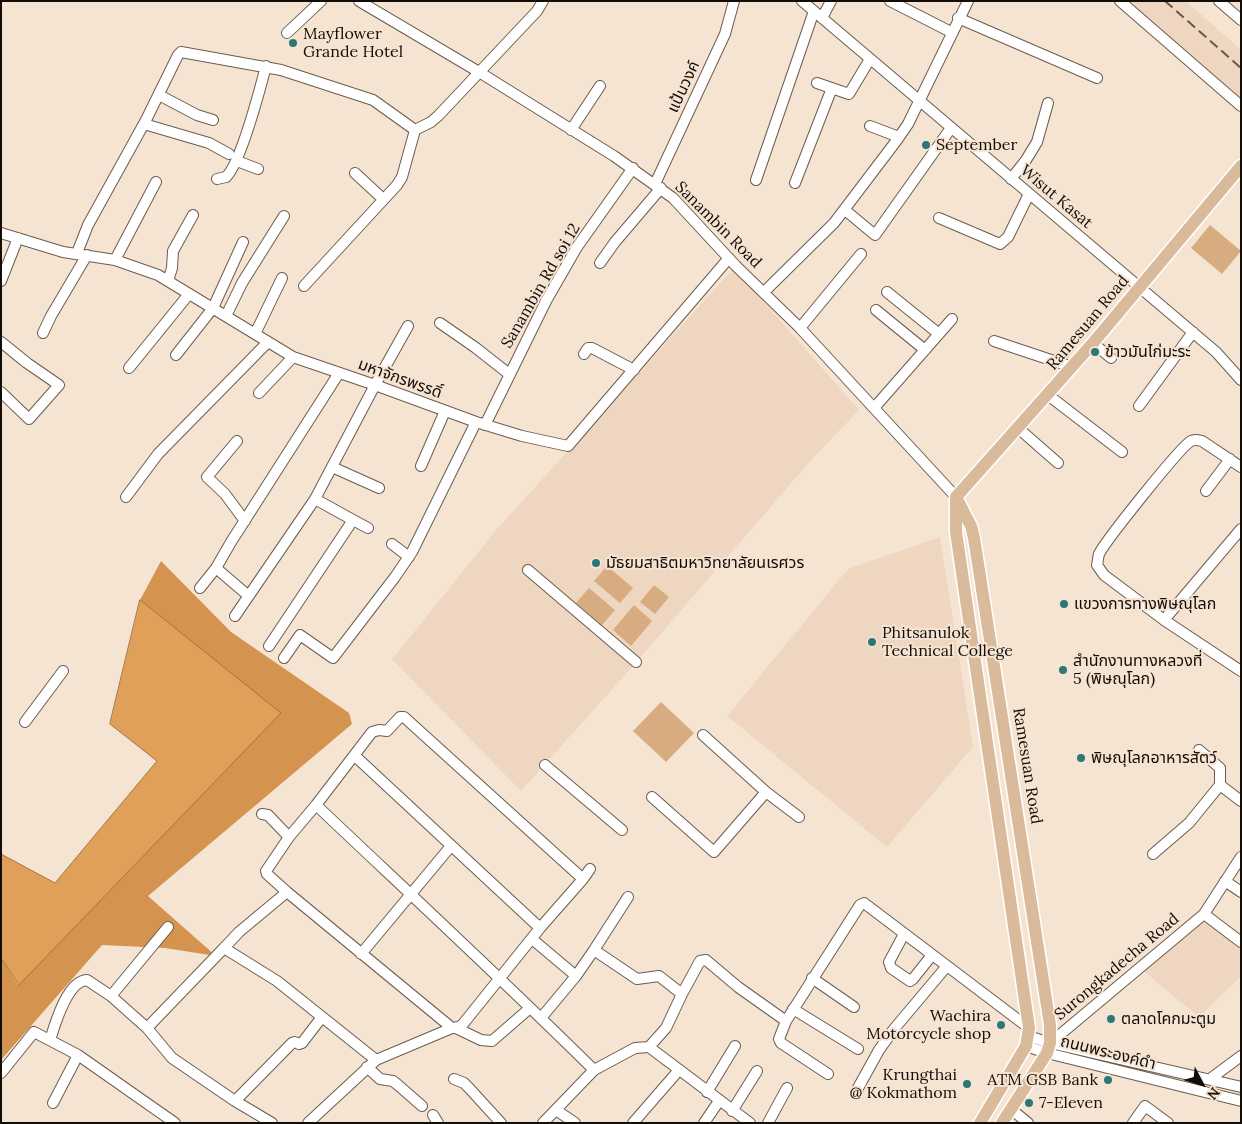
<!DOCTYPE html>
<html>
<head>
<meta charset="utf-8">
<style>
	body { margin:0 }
	#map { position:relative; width:1242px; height:1124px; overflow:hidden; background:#f6e4d3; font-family:Lora,serif }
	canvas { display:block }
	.frame { position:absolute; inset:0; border:2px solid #130d07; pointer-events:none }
	.north { position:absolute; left:1177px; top:1059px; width:50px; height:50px; -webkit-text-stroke:4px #f6e4d3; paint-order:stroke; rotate:130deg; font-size:14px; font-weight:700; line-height:20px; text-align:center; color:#130d07 }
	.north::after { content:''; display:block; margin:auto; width:18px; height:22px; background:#130d07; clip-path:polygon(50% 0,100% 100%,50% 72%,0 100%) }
</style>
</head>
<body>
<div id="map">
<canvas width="1242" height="1124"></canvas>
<div class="frame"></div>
<div class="north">N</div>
</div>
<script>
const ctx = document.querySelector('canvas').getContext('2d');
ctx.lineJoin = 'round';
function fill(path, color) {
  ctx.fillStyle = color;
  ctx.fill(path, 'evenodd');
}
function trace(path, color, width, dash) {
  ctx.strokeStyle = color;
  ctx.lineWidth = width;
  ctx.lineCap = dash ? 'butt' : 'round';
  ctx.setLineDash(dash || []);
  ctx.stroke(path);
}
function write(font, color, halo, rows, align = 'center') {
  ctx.font = font + ' Lora,"Noto Sans Thai",serif';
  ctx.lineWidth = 4;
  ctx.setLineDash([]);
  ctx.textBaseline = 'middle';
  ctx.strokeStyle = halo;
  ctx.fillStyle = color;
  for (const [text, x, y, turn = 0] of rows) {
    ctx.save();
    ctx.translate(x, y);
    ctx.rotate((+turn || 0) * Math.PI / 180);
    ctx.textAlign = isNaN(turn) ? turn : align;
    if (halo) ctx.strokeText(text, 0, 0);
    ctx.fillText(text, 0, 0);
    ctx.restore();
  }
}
fill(new Path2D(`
	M1126,1H1186L1241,50V100Z
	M734,268L859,410L813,458L632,667L521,791L392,659L497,529Z
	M940,537L973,747L887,847L727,716L848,569Z
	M1204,917L1241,946V976L1199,1017L1141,969Z`), '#eed6c0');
fill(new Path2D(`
	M1210,225L1241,251L1222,274L1191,248Z
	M607,566L633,588L620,603L594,581Z
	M654,585L669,597L655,614L640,602Z
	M589,588L615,610L602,625L576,603Z
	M634,605L652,621L631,646L613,630Z
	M661,702L694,733L666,762L633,731Z`), '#d8ac81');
fill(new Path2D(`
	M161,561L231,632L349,713L352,724L148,896L216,956L165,948L102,945L1,1060V958L18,985L280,713L140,600Z`), '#d4934e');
const water = new Path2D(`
	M140,600L281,713L19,985L1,958V854L55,883L157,761L110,724Z`);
fill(water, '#e1a05a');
trace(water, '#a37441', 1);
const minor = new Path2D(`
	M359,1L479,72L614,156L673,198L736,266L800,328L956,497
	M802,1L1216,352L1241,380
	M890,1L951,32
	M1120,1L1241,106
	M1219,1L1241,20
	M822,18L831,1
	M958,18L1097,78
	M287,33L321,1
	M817,83L849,94L870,59
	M159,95L197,115L213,120
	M144,124L209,143L229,154
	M870,126L899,137
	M571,130L600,86
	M237,161L258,169
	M355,173L383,199
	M217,179L226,177C241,163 260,89 266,66
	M1011,179L1026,160L1037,142L1048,103
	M756,180L814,11
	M795,183L832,88
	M655,184L725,34L734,1
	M845,210L875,235L951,128
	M939,218L1000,244L1008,237L1029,194
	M1,233L63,252L115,260L158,275L293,357L375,385L476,422L522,436L568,446L729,258
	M77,253L88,225L146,120L178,55L181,52L281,70L373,100L415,130L431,122L438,116L537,11L543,1
	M115,260L156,182
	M600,263L615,242L661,188
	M1,281L18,238
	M168,281L172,268L173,251L193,215
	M304,286L397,185L402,177L415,130
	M764,292L834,223L897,140L908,124L968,1
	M887,292L939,334
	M876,310L925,350
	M226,316L242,283L284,216
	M440,323L476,348L509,374
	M800,328L861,254
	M43,333L51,316L87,255
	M255,334L282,278
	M994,341L1072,367
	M1,342L27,363L59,385L29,419L1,392
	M1093,343L1111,358
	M584,354L588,348H592L634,370
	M176,355L213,308L243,242
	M129,368L189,294
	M259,393L293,357
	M1048,395L1122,452
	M1139,406L1193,332
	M874,408L952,319
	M485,425L546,301L577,247L633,168
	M1018,428L1058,463
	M237,441L207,477L225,494L245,521
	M421,466L445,411
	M332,467L379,488
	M1241,467L1202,441C1198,440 1195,439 1191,441C1181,446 1106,540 1099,554C1098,557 1098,561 1097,565L1104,575L1164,620L1241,671
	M1206,491L1230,459
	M126,497L158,454L268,342
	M353,520L368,528
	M392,544L409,557
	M216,568L244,592
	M528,570L636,662
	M200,588L216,568L231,542L339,373
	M235,616L315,499L375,385L408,326
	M1164,620L1241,529
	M269,646L353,520L315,499
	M284,658L300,635L333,658L395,577L412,552L476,422
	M25,722L63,671
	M703,735L766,792L799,817
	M355,756L540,928
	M545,765L622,830
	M1220,785L1241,801
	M652,797L714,852L766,792
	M316,805C409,893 503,980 594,1070
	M262,814L268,815L289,837
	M1153,854L1189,823L1220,785V768L1199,750
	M1225,881L1241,892
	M287,892L239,932L224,948L277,981L376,1060
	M1204,914L1241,942
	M904,934L889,962L891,968L910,981L913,979L932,955
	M532,939L576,976L594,950L628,897
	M594,950L637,979L659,976L682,994
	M361,954L451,846
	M812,978L854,1007
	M111,996L168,927
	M793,1009L858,1049
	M541,1018L576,976
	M786,1021L779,1039L781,1043L828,1074
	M147,1028L224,948
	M452,1028L287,892L267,874L266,871L289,837L316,805L372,732L379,730L387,731L400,717H404L583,879L590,869
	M456,1028L481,1040L492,1041L530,1008
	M1028,1036L1050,1043L1241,1087
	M50,1040C55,1024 67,981 87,980L111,996L147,1028L172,1058L235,1101L272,1123
	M1050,1043L1204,914L1241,857
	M1026,1046L1047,1053L1241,1101
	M649,1047L750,1123
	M367,1067L380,1079L393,1081L398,1085L422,1106
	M1,1073L34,1032L78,1055L175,1123
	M454,1079L464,1083L469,1088L501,1123
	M1210,1079L1241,1056
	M858,1088L879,1050L894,1029L947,966
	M707,1092L735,1046
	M235,1101L292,1043L295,1042L299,1044L302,1043L322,1017
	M53,1103L78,1055
	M1011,1109L1028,1123
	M556,1110L575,1123
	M732,1111L757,1071
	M433,1115L438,1123
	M308,1123L376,1060L452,1028L459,1027L463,1024L540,928L583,879
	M543,1123L594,1070L635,1048L649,1047L666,1028L682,994L700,961L706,960L738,987L786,1021L860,905L864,903L1029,1028
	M633,1123L679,1070
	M704,1123L719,1101
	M768,1123L787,1088
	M1133,1123L1145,1106L1168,1123`);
const major = new Path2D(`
	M957,499L971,526L974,538L1050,1025V1043L1047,1053L1002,1123
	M980,1123L1026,1046L1029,1028L956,532V497L1093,343L1241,166`);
trace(minor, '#6b5c4e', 12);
trace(major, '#fff', 15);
trace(minor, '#fff', 10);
trace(major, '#d9bb9b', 12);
trace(new Path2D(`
	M1165,1L1241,68`), '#63594f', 2, [10, 5]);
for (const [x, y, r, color] of [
	[293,43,5,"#2d7777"],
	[926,145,5,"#2d7777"],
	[1095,352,5,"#2d7777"],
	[596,563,5,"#2d7777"],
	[1064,604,5,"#2d7777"],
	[872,642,5,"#2d7777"],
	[1063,670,5,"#2d7777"],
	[1081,758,5,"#2d7777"],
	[1111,1019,5,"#2d7777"],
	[1001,1025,5,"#2d7777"],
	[1108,1080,5,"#2d7777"],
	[967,1084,5,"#2d7777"],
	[1029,1103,5,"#2d7777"]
]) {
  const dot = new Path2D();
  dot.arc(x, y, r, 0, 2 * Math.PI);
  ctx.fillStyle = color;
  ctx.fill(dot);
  trace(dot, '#f6e4d3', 2);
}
write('16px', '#130d07', '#f6e4d3', [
	["Mayflower",303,34],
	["Grande Hotel",303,52],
	["September",936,145],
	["ข้าวมันไก่มะระ",1105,352],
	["มัธยมสาธิตมหาวิทยาลัยนเรศวร",606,563],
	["แขวงการทางพิษณุโลก",1074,604],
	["Phitsanulok",882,633],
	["Technical College",882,651],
	["สำนักงานทางหลวงที่",1073,661],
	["5 (พิษณุโลก)",1073,679],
	["พิษณุโลกอาหารสัตว์",1091,758],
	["Wachira",991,1016,"right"],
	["Motorcycle shop",991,1034,"right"],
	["ตลาดโคกมะตูม",1121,1019],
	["Krungthai",957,1075,"right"],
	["@ Kokmathom",957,1093,"right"],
	["ATM GSB Bank",1098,1080,"right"],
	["7-Eleven",1039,1103]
], 'left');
write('16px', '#130d07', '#f6e4d3', [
	["แป้นวงค์",684,87,-65],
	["Wisut Kasat",1056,197,40],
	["Sanambin Road",718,225,45],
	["Sanambin Rd soi 12",541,286,-60],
	["Ramesuan Road",1088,323,-50],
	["มหาจักรพรรดิ์",400,379,20],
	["Ramesuan Road",1027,766,81],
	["Surongkadecha Road",1117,967,-40],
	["ถนนพระองค์ดำ",1108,1053,14]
]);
</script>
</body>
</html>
